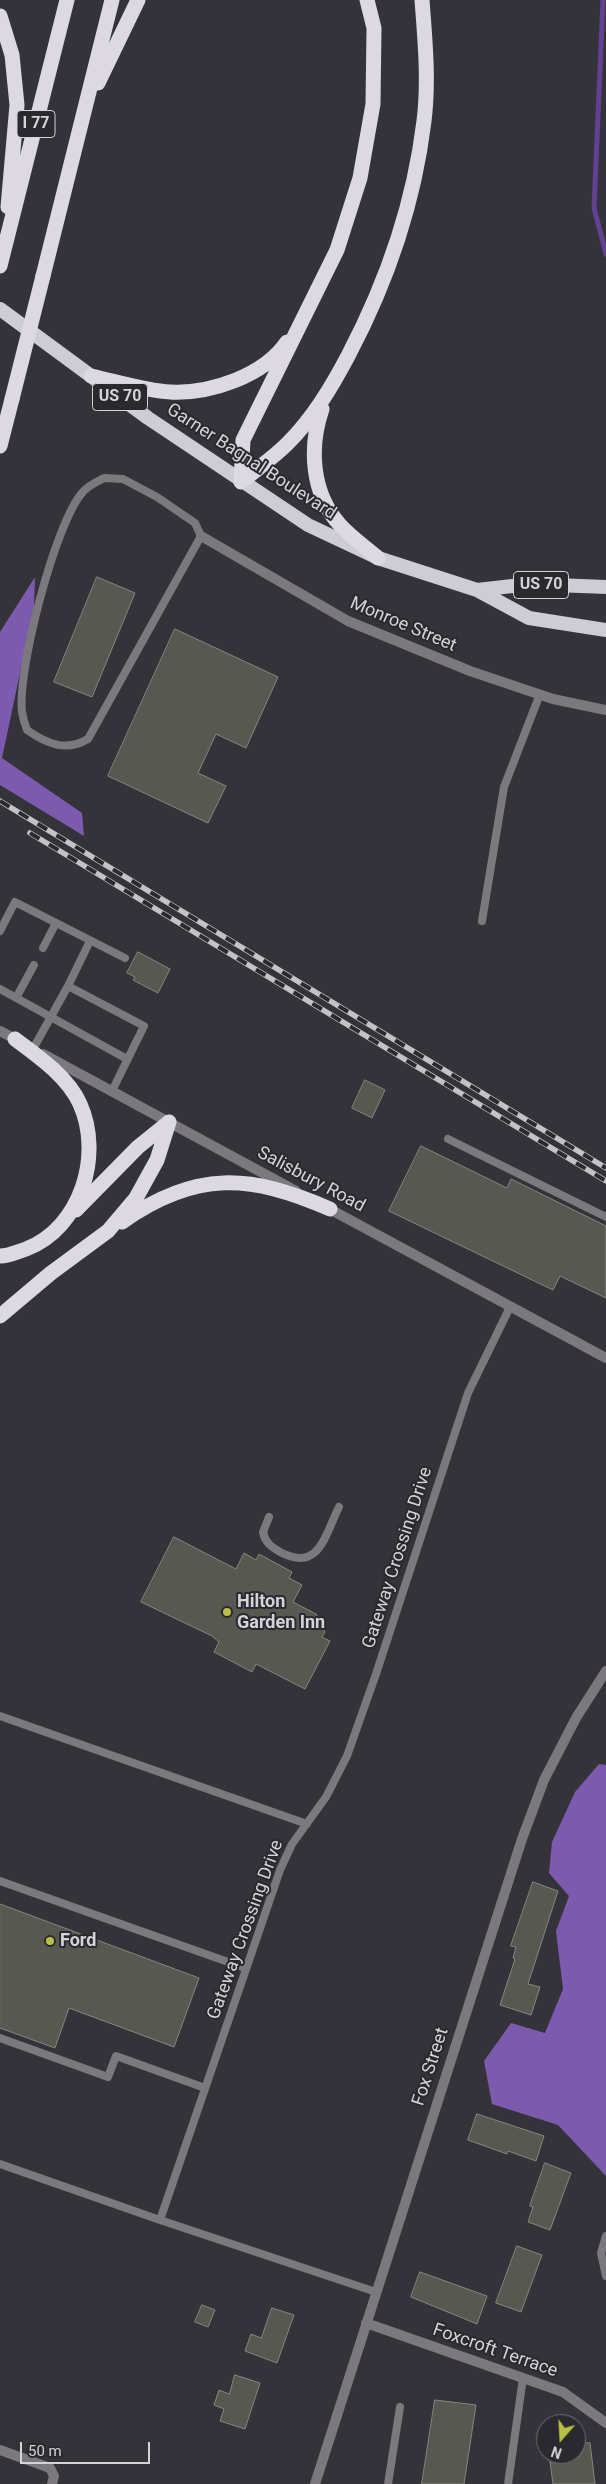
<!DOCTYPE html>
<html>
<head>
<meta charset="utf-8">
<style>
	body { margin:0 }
	#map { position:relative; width:606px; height:2484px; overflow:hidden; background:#35333a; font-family:Roboto,sans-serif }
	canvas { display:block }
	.north { position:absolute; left:536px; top:2414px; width:50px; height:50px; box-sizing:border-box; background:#2b2930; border:1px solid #6f6d73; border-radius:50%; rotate:199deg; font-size:14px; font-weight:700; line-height:20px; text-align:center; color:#d5d3d8 }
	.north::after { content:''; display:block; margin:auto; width:18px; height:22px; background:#bac045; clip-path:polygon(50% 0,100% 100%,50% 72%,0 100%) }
	.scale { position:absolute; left:20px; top:2442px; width:130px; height:22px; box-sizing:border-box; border:2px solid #d5d3d8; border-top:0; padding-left:6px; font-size:15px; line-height:18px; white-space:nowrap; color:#d5d3d8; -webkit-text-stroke:4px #2b2930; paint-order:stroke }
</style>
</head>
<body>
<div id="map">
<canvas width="606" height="2484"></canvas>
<div class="north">N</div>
<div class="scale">50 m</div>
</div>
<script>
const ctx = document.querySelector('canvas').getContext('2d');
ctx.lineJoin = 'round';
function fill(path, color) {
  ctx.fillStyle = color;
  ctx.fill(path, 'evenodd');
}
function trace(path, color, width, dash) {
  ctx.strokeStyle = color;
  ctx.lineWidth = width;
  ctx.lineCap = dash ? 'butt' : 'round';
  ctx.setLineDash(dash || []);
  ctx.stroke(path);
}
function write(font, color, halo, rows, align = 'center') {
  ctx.font = font + ' Roboto,sans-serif';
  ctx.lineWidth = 4;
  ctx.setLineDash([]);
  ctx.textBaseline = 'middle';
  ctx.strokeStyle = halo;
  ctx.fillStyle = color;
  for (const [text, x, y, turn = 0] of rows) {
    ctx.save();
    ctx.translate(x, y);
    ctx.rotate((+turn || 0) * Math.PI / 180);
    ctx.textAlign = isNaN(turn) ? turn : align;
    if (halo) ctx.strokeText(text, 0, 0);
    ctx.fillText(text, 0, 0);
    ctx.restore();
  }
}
fill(new Path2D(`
	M35,577L34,607L2,758L82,813L84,836L0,785V632Z
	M599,1764L606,1765V2176L558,2125L492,2104L484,2061L511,2023L545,2033L563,1989L556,1931L569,1896L549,1873L552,1842L575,1792Z`), '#7c5baf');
trace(new Path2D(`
	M603,0L594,208L606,254`), '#624192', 5);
const building = new Path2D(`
	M97,577L135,593L92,697L54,682Z
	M175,629L278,677L246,748L216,734L198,773L226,786L208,823L108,776Z
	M138,952L170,969L158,993L133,980L135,977L127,973Z
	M365,1080L385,1090L372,1118L352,1108Z
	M421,1146L507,1188L511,1179L606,1226V1298L560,1276L553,1290L389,1211Z
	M174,1537L236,1569L244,1553L256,1560L259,1554L292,1572L289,1578L302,1585L293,1602L316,1614L325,1632L322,1637L330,1641L305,1689L256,1664L252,1672L214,1652L219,1642L212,1636L141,1602Z
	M533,1882L558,1891L528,1984L540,1987L531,2015L500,2005L515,1959L513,1958L516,1947L511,1946Z
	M0,1904L199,1978L174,2047L69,2008L55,2048L0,2028Z
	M477,2114L544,2136L536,2161L508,2151L507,2154L468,2140Z
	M545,2163L571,2173L550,2230L528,2222L533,2207L530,2206Z
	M517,2246L542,2255L521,2312L496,2303Z
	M420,2272L487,2296L477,2324L411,2297Z
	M202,2305L215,2310L208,2327L195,2322Z
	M272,2308L294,2315L277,2363L245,2351L251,2334L261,2338Z
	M235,2375L260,2383L245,2429L220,2421L224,2409L214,2405L219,2390L229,2394Z
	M435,2400L476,2405L464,2484H422Z
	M590,2443L595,2484H553L549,2454H576V2444Z`);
fill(building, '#575850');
trace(building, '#86877e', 1);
trace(new Path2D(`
	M104,478L123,479L157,497L195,523L201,536L88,739C66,752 47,744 27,730C25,725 23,718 22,712C17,671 55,524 82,493C87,486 96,482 104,478Z
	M482,921L504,787L540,694
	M0,931L15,902L125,958
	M43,948L56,923
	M68,986L90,941
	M0,989L127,1059
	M16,998L34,965
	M33,1049L68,986L144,1026L112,1091
	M448,1139L606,1217
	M269,1517L263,1532C265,1543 272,1547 280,1552C319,1573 325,1535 339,1507
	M0,1716L307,1824
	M0,1881L245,1968
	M0,2038L108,2077L116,2056L205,2088
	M0,2164L160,2220
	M606,2236L601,2253L606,2276
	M376,2292L160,2220L280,1870L292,1844L326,1797L347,1756L376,1674L468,1393L510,1307
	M388,2484L400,2407
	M508,2484L523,2378`), '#7b797d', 8);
trace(new Path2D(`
	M201,536L348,621L470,671L553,699L606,710
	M366,2323L563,2392L606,2423
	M0,2450L50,2468L54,2476L52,2484
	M315,2484L522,1839L544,1780L576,1718L606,1671`), '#7b797d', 10);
trace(new Path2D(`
	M0,1031L19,1041
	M43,1054L296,1191
	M324,1206L606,1358`), '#7b797d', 10);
trace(new Path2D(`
	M0,309L148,418L308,525L378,558L477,590L529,618L606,630
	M477,590L530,584L606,587`), '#ceccd4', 14);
trace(new Path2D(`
	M0,16L12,55L17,105L8,207
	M98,83L138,0
	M0,266L67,0
	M43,276L112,0
	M91,376C114,381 147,391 170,392C210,394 264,376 287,342
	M322,409C309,447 311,493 340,525C351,537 365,547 378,558
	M0,446L12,399
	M241,482C257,469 274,457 288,443C313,418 331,388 348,356C387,282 414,204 424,121C429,81 425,40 422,0
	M241,482L243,440L337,250L360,178L373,104L374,28L367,0
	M76,1210L138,1147L169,1122
	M122,1222C196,1170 250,1174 330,1209
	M0,1256C9,1256 17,1252 26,1249C81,1228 103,1155 80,1104C68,1077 38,1056 15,1039
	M0,1316L51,1273L108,1231L136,1198L157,1160L169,1122`), '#dcd9e3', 15);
const rail = new Path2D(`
	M0,801L606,1168
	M30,833L606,1181`);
trace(rail, '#c4c2c7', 5.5);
trace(rail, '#2b2930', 4, [11]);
trace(new Path2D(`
	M12,399L43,276`), '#dcd9e3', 15);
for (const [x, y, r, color] of [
	[227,1612,5,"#bac045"],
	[50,1941,5,"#bac045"]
]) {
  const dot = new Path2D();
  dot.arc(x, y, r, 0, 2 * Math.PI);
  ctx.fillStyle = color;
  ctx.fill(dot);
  trace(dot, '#2b2930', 2);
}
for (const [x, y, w] of [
	[36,124,38],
	[120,397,55],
	[541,585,55]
]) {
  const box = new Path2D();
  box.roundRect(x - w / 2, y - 13.5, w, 27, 4);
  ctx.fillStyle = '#2b2930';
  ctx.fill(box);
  trace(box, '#d5d3d8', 1);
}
write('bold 16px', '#d5d3d8', null, [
	["I 77",36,124],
	["US 70",120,397],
	["US 70",541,585]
]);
write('18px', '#d5d3d8', '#2b2930', [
	["Garner Bagnal Boulevard",251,462,33],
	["Monroe Street",403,625,23],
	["Salisbury Road",311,1180,28],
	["Gateway Crossing Drive",398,1558,-72],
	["Gateway Crossing Drive",246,1930,-70],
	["Fox Street",431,2067,-72],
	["Foxcroft Terrace",495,2351,19]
]);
write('bold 18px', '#d5d3d8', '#2b2930', [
	["Hilton",237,1602],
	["Garden Inn",237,1623],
	["Ford",60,1941]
], 'left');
</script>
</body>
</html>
